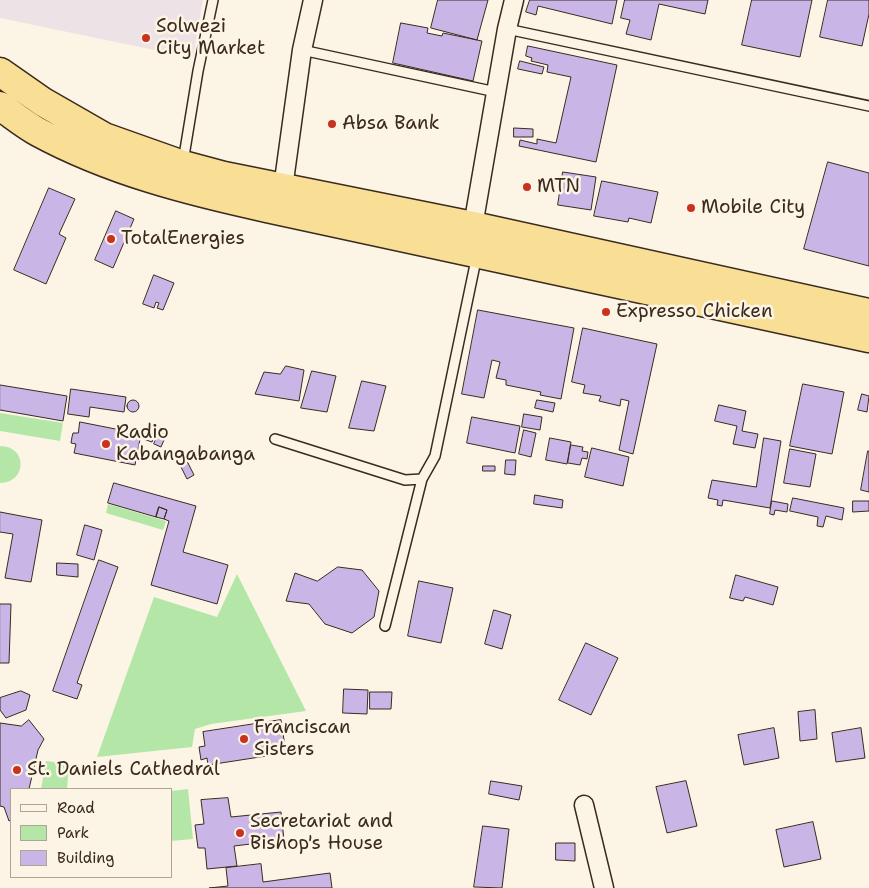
<!DOCTYPE html>
<html>
<head>
<meta charset="utf-8">
<style>
	body { margin:0 }
	#map { position:relative; width:869px; height:888px; overflow:hidden; background:#fcf5e5; font-family:"Shantell Sans",sans-serif }
	canvas { display:block }
	.legend { position:absolute; left:10px; top:788px; width:162px; height:90px; box-sizing:border-box; background:#fcf5e5; border:1px solid #afa495; margin:0; padding:6px 9px; list-style:none; font-size:15px; color:#3b2a1e }
	.legend li { display:flex; align-items:center; gap:10px; height:25px }
	.legend b { width:25px; border:1px solid #afa495 }
</style>
</head>
<body>
<div id="map">
<canvas width="869" height="888"></canvas>
<ul class="legend">
<li><b style="height:6px;background:#fcf5e5"></b>Road</li>
<li><b style="height:14px;background:#b4e7a7"></b>Park</li>
<li><b style="height:14px;background:#cab6e6"></b>Building</li>
</ul>
</div>
<script>
const ctx = document.querySelector('canvas').getContext('2d');
ctx.lineJoin = 'round';
function fill(path, color) {
  ctx.fillStyle = color;
  ctx.fill(path, 'evenodd');
}
function trace(path, color, width, dash) {
  ctx.strokeStyle = color;
  ctx.lineWidth = width;
  ctx.lineCap = dash ? 'butt' : 'round';
  ctx.setLineDash(dash || []);
  ctx.stroke(path);
}
function write(font, color, halo, rows, align = 'center') {
  ctx.font = font + ' "Shantell Sans",sans-serif';
  ctx.lineWidth = 5;
  ctx.setLineDash([]);
  ctx.textBaseline = 'middle';
  ctx.strokeStyle = halo;
  ctx.fillStyle = color;
  for (const [text, x, y, turn = 0] of rows) {
    ctx.save();
    ctx.translate(x, y);
    ctx.rotate((+turn || 0) * Math.PI / 180);
    ctx.textAlign = isNaN(turn) ? turn : align;
    if (halo) ctx.strokeText(text, 0, 0);
    ctx.fillText(text, 0, 0);
    ctx.restore();
  }
}
fill(new Path2D(`
	M0,0H203L193,58L0,18Z`), '#ede2e5');
fill(new Path2D(`
	M0,413L63,423L60,441L0,431Z
	M0,446C28,446 27,483 0,483Z
	M108,504L166,521L163,530L106,513Z
	M237,574L306,711L211,724L195,729L192,747L97,757L154,597L217,617Z
	M46,761L69,764L67,789H41Z
	M188,789L193,839L171,841V791Z`), '#b4e7a7');
const building = new Path2D(`
	M438,0H488L477,40L431,28Z
	M530,0H617L612,24L538,6L536,15L526,12Z
	M625,0H708L705,14L659,4L651,40L626,34L630,20L621,18Z
	M752,0H812L800,57L742,45Z
	M828,0H869V14L862,46L820,37Z
	M401,23L428,28L427,33L442,36L443,33L482,41L473,81L393,63Z
	M528,46L617,65L596,162L519,146L520,140L537,144V139L556,143L571,77L547,72L548,65L531,61L532,58L526,56Z
	M520,61L544,67L542,74L518,69Z
	M514,128L533,129V137H514Z
	M828,162L869,173V266L804,249Z
	M563,172L596,177L591,210L558,205Z
	M602,181L658,192L651,223L629,218L628,222L594,216Z
	M49,188L75,199L59,234L66,238L46,284L14,270Z
	M116,211L134,219L113,268L95,260Z
	M154,275L174,283L163,310L157,308L159,303L156,302L154,308L143,304Z
	M478,310L574,328L561,399L540,395L541,392L506,385V380L496,378L500,362L492,360L484,398L462,394Z
	M583,328L657,344L633,454L619,450L629,401L621,399L620,406L599,401L601,396L583,393L585,385L572,382Z
	M286,366L304,370L299,401L255,394L264,372L280,374Z
	M312,371L336,376L327,412L301,408Z
	M362,381L386,386L374,431L349,428Z
	M803,384L844,392L832,454L790,446Z
	M0,385L67,396L63,421L0,410Z
	M71,389L126,397L124,412L90,407L89,417L68,414Z
	M862,394L869,396L867,412L858,410Z
	M127 406a6 6 0 1 1 12 0a6 6 0 1 1-12 0Z
	M537,400L555,403L553,412L535,408Z
	M719,405L746,411L742,431L758,434L755,448L733,444L737,426L715,421Z
	M524,414L542,417L540,430L522,427Z
	M472,417L520,426L515,453L467,443Z
	M80,422L141,434L135,465L74,453L76,444L71,443L72,437L73,433H78Z
	M150,422L156,424L154,430L147,428Z
	M160,427L166,430L164,436L157,434Z
	M524,430L536,433L531,457L519,454Z
	M146,432L155,435L152,442L143,439Z
	M157,437L164,440L161,447L154,444Z
	M550,438L571,442L567,464L546,460Z
	M764,438L781,441L770,508L723,500L722,506L717,505L718,500L708,498L712,480L756,487Z
	M571,445L583,447L582,451L588,452L587,459L582,458L580,465L568,463Z
	M592,448L629,457L623,486L585,477Z
	M790,449L816,454L810,487L784,483Z
	M868,451H869V492L861,490Z
	M506,460H516L515,475L505,474Z
	M187,461L194,475L187,479L180,465Z
	M483,466H495V471H483Z
	M114,483L196,506L183,552L228,565L217,604L151,585L169,521L164,519L167,510L159,507L156,517L108,503Z
	M535,495L563,500L562,508L534,504Z
	M793,498L844,508L842,520L826,516L823,527L817,526L818,517L790,511Z
	M772,501L788,504L787,512L775,510L774,515L770,514Z
	M853,501H869V511L853,512Z
	M159,507L167,510L164,519L156,517Z
	M0,512L42,520L31,582L5,578L13,534L0,532Z
	M85,525L102,530L94,560L77,555Z
	M99,560L118,567L77,683L82,685L77,699L53,691Z
	M57,563L78,564V577L57,575Z
	M338,567L362,570L379,591L374,617L352,633L325,624L309,604L286,601L295,573L317,581Z
	M736,575L778,587L773,605L745,597L743,601L730,598Z
	M419,581L453,588L441,643L408,636Z
	M0,604H11L9,663H0Z
	M494,610L511,615L502,649L485,644Z
	M586,643L618,658L591,715L559,700Z
	M344,689L368,690L367,714L343,713Z
	M21,691L30,695L26,710L6,718L0,710V698Z
	M370,692H392L391,709H370Z
	M815,710L817,739L800,741L798,712Z
	M29,720L44,739L38,750L29,789H11V820L9,821L4,807L0,806V723L21,726Z
	M281,720L286,753L208,765L207,758L201,760L199,747L205,746L203,732Z
	M774,728L779,758L744,765L738,735Z
	M861,728L865,758L836,762L832,733Z
	M491,781L522,786L519,800L489,794Z
	M686,781L697,826L667,833L656,787Z
	M228,798L231,817L281,812L284,840L234,846L237,866L207,869L205,848H198L195,825L204,824L201,800Z
	M813,822L821,859L784,867L776,830Z
	M483,826L509,829L502,888L474,887Z
	M556,843H575V861L556,860Z
	M261,864L263,882L330,873L332,888H209L228,886L226,868Z`);
fill(building, '#cab6e6');
trace(building, '#3b2a1e', 1);
const service = new Path2D(`
	M507,29L869,106
	M302,50L496,92
	M183,162L198,71L213,0
	M275,439L405,480L422,479L435,456L477,255
	M385,626L422,479`);
const minor = new Path2D(`
	M283,188L302,50L313,0
	M475,236L473,226L507,29L514,0
	M584,805L604,888`);
const trunk = new Path2D(`
	M0,72L43,102L104,137L183,165L224,176L473,226L869,313
	M0,106C13,115 25,125 38,132C110,171 189,191 267,208L869,338`);
trace(service, '#3b2a1e', 12);
trace(minor, '#3b2a1e', 21);
trace(trunk, '#3b2a1e', 31);
trace(service, '#fcf5e5', 9);
trace(minor, '#fcf5e5', 18);
trace(trunk, '#f9df96', 28);
for (const [x, y, r, color] of [
	[146,38,5,"#c8321e"],
	[332,124,5,"#c8321e"],
	[527,187,5,"#c8321e"],
	[691,208,5,"#c8321e"],
	[111,239,5,"#c8321e"],
	[606,312,5,"#c8321e"],
	[106,444,5,"#c8321e"],
	[244,739,5,"#c8321e"],
	[17,770,5,"#c8321e"],
	[240,833,5,"#c8321e"]
]) {
  const dot = new Path2D();
  dot.arc(x, y, r, 0, 2 * Math.PI);
  ctx.fillStyle = color;
  ctx.fill(dot);
  trace(dot, '#fcf5e5', 2);
}
write('19px', '#3b2a1e', '#fcf5e5', [
	["Solwezi",156,27],
	["City Market",156,49],
	["Absa Bank",342,124],
	["MTN",537,187],
	["Mobile City",701,208],
	["TotalEnergies",121,239],
	["Expresso Chicken",616,312],
	["Radio",116,433],
	["Kabangabanga",116,455],
	["Franciscan",254,728],
	["Sisters",254,750],
	["St. Daniels Cathedral",27,770],
	["Secretariat and",250,822],
	["Bishop's House",250,844]
], 'left');
</script>
</body>
</html>
